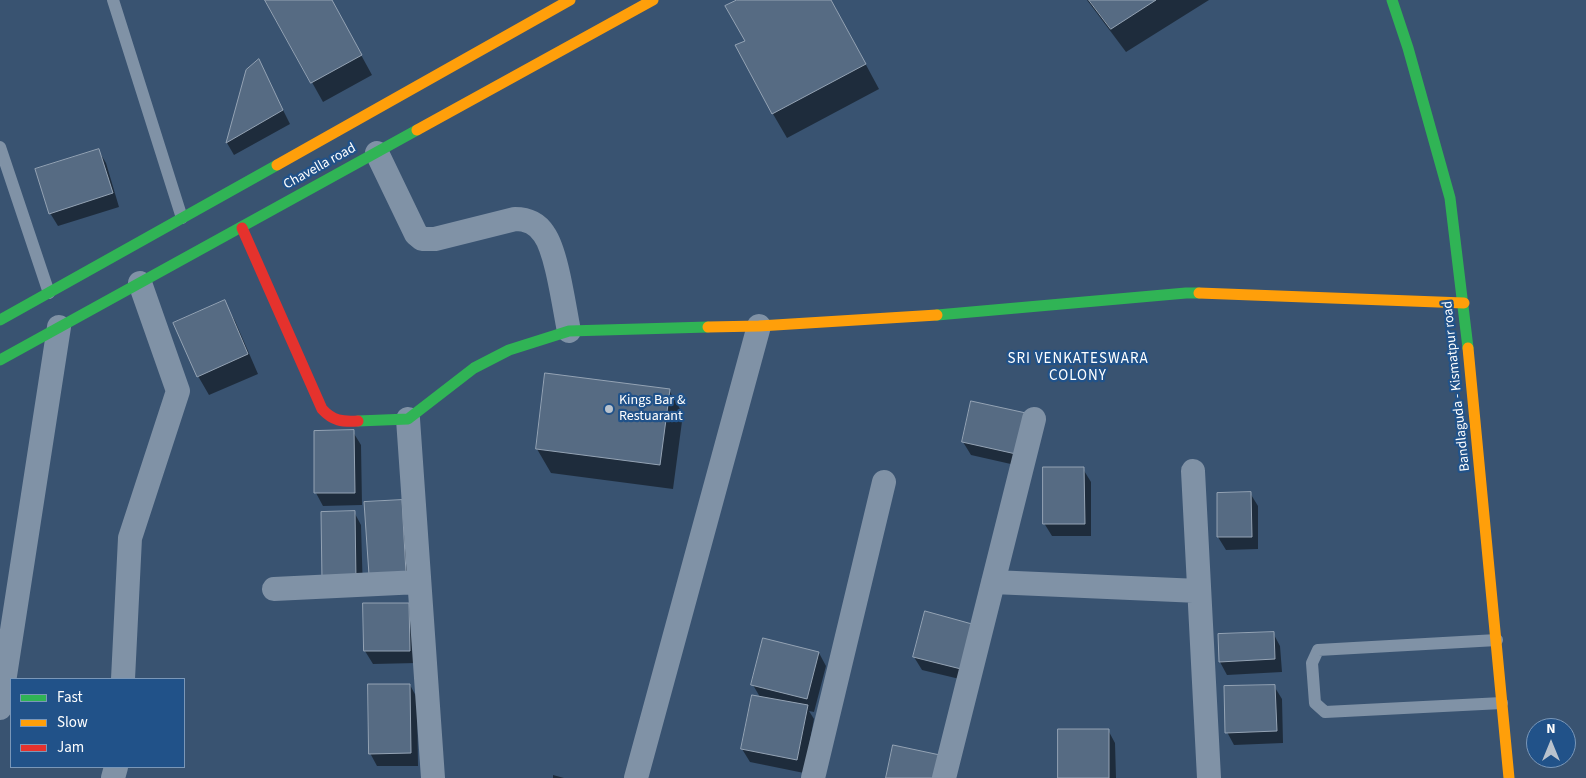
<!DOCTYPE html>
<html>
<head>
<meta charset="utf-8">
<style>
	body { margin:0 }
	#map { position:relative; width:1586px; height:778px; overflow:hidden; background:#395371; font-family:"Source Sans 3",sans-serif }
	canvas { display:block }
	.legend { position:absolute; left:10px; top:678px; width:175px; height:90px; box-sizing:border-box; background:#215289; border:1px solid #7a97b8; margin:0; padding:6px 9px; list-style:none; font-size:15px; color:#fff }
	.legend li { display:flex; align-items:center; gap:10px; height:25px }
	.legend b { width:25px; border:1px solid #7a97b8 }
	.north { position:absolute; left:1526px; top:718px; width:50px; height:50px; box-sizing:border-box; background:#215289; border:1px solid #7a97b8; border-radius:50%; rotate:0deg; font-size:14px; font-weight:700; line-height:20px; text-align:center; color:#fff }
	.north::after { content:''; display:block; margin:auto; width:18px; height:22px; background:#bac3cd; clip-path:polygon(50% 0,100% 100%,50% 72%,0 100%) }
</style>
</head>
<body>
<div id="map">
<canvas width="1586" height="778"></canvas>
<ul class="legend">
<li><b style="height:6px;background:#30b455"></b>Fast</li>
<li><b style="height:6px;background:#ff9f0a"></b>Slow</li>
<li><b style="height:6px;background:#e5322d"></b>Jam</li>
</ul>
<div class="north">N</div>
</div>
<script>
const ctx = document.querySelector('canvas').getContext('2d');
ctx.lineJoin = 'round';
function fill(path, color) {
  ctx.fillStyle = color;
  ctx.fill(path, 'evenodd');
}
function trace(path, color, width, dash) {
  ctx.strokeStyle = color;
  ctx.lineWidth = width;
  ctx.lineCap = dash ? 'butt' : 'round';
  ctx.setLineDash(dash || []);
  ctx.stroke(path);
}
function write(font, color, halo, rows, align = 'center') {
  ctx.font = font + ' "Source Sans 3",sans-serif';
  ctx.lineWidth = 4.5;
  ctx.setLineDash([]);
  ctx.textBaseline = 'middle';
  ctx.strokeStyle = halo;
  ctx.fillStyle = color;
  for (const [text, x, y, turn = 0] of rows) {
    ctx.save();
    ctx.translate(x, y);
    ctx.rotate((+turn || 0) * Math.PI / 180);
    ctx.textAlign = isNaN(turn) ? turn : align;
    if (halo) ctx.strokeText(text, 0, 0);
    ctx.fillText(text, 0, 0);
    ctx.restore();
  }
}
fill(new Path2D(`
	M266,0H331L372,75L323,102Z
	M739,0H831L879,89L787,138L773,114L746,41Z
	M1087,0H1209L1126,52Z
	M247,70L265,74L290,124L234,155L227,143Z
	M98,150L106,163L119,207L58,226L50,213Z
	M224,302L235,321L258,374L209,395L198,376Z
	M669,390L683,414L673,489L551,473L537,449Z
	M1025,414L1024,467L971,455L963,442Z
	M353,432L361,445L362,505L323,506L316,493Z
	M1083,469L1091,482V536H1052L1044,523Z
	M1250,493L1258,506V549L1226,550L1218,537Z
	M401,501L412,585L370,574Z
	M354,512L361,525L363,593L331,594Z
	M408,604L416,617L417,663L373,664L365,651L364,605Z
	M926,613L968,681L922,670L914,657Z
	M1273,633L1280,646L1282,672L1227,675L1220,662Z
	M819,653L826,666L814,712L809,711L814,719L804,773L750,762L742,749L760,697L753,685Z
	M410,685L417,698L418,766H377L370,753Z
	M1274,686L1282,699L1283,743L1234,745L1227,732Z
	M1108,730L1115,743L1116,778H1059Z
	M553,775L564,778H553Z`), '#0007');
const building = new Path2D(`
	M265,0H332L362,55L311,83Z
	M737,0H831L866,64L772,114L735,45L745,41L725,6Z
	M1089,0H1156L1111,29Z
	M259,59L283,110L226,143L246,70Z
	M99,149L113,193L49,214L35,169Z
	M225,300L248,354L197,377L173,323Z
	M545,373L670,389L660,465L536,449Z
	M971,401L1026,413L1016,454L962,442Z
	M354,430L355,493H314V431Z
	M1043,467H1084L1085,524H1043Z
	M1251,492L1252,537H1217V493Z
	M402,500L406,573L369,575L364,502Z
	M355,511L356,581H322L321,512Z
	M363,603H409L410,651H364Z
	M925,611L972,624L961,669L913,657Z
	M1274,632L1275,659L1219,662L1218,634Z
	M763,638L819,652L807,699L751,685Z
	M368,684H410L411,753L369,754Z
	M1275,685L1277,731L1225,733L1224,686Z
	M752,695L808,705L797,760L741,749Z
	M1058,729H1109V778H1058Z
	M893,745L940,755L934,778H886Z`);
fill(building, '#566b83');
trace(building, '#94a3b4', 1);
trace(new Path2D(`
	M113,0L182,218
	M0,147L49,293
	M1497,640L1318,650L1312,663L1315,703L1325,712L1502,703`), '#8092a6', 12);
trace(new Path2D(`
	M377,153L416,234L422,239H435L515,219C527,219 537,223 544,234C557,252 564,307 569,331
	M408,419L433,778
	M1193,471L1209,778
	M993,582L1199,591
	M274,589L419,582
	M123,679L130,538L178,391L140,283
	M0,708L59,327
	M113,778L116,767
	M636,778L759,326
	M813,778L884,482
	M944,778L1034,419`), '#8092a6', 24);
trace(new Path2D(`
	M1392,0L1408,48L1450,198L1468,348
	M937,315L1186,293H1199
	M0,320L277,165
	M0,360L417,130
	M358,421L408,419L474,368L509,350L569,331L708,327`), '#30b455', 11);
trace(new Path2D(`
	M417,130L653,0
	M277,165L570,0
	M1199,293L1464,303
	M708,327L759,326L937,315
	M1468,348L1509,778`), '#ff9f0a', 11);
trace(new Path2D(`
	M242,228L322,409C333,421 342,422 358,421`), '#e5322d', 11);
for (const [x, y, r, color] of [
	[609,409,5,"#bac3cd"]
]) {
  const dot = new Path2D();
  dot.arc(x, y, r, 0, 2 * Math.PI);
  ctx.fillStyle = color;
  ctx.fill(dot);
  trace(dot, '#215289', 2);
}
write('14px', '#fff', '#215289', [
	["Chavella road",320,167,-29],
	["Bandlaguda - Kismatpur road",1457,386,-96]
]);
write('14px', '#fff', '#215289', [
	["Kings Bar &",619,401],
	["Restuarant",619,417]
], 'left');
ctx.letterSpacing = '1px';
write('15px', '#fff', '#215289', [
	["SRI VENKATESWARA",1078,360],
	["COLONY",1078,377]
]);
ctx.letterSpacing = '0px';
</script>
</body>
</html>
